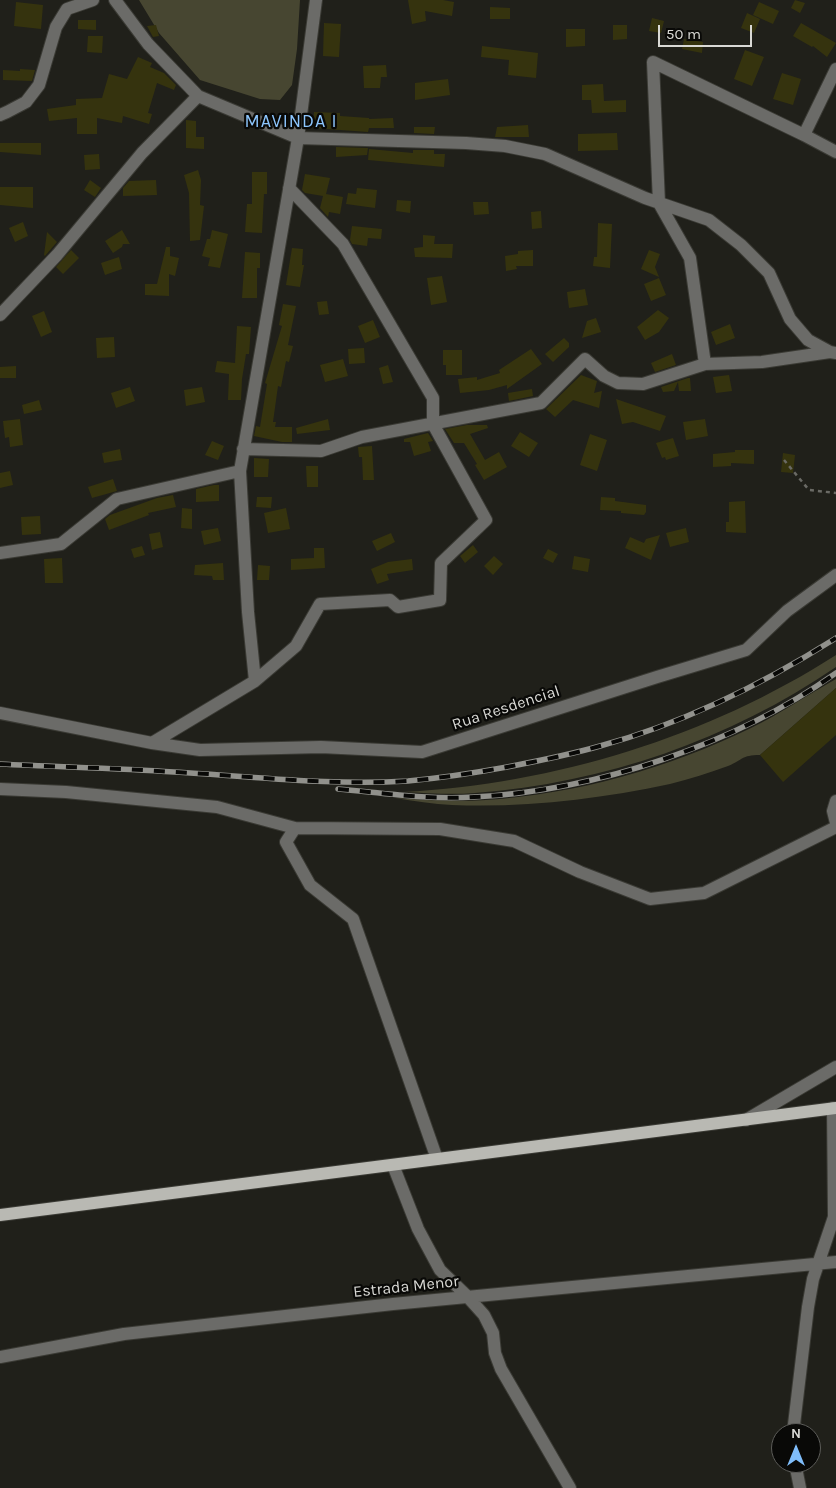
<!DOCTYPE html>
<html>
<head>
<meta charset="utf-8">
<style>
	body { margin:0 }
	#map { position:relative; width:836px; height:1488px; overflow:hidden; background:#20201a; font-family:Karla,sans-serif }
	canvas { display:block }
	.north { position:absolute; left:771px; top:1423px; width:50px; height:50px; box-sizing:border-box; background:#090907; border:1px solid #5c5c59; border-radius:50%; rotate:0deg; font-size:14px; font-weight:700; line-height:20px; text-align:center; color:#d9d9d5 }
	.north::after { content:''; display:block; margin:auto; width:18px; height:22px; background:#7fbdfa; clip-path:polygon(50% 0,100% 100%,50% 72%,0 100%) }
	.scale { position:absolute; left:658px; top:25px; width:94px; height:22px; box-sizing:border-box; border:2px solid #d9d9d5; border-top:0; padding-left:6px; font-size:15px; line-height:18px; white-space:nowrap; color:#d9d9d5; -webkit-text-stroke:4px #090907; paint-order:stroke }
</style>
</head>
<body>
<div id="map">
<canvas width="836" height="1488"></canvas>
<div class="north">N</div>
<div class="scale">50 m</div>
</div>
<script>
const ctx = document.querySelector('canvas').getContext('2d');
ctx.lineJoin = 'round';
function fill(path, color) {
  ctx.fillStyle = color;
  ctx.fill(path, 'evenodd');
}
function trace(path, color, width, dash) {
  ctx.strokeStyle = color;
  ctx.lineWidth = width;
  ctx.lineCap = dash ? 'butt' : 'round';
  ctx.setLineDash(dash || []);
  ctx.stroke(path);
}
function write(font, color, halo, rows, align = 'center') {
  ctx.font = font + ' Karla,sans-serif';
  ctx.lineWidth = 4.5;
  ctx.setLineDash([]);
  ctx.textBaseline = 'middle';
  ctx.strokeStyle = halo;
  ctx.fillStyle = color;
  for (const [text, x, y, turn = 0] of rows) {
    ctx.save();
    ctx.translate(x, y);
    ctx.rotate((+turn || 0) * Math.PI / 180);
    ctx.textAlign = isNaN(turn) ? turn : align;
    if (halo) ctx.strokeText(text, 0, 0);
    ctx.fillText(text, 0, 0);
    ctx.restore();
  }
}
fill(new Path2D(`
	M139,0H300L297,49L292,85L280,100L260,99L200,80L159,33Z
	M836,655V667C729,740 605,783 475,793C451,795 427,793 403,792C555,784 708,737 836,655Z
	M836,679V688L760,755C741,755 743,760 728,766C709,773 690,779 670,784C599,799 525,808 452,805C433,804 414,801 395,798C425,800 455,802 486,800C577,794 669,768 751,728C780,714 807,695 836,679Z`), '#474631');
fill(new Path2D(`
	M408,0H443L454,2L452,16L425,11L426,21L412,24Z
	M795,0L805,3L800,13L791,8Z
	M16,2L43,5L41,29L14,26Z
	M759,2L779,11L773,24L753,15Z
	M490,7L510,8V19H490Z
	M747,13L760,19L754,33L741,28Z
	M652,18L664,21L661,33L649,31Z
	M78,20H96V30L78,29Z
	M324,23L341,24L339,57L323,56Z
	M801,23L836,43L827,57L813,46L812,47L793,36Z
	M156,25L159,36L153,37L147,26Z
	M613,25H627V39L613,40Z
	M566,29H585V46L566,47Z
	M88,36H103L102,53L87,52Z
	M684,39L703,42L702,53L682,49Z
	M482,46L538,53L536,78L508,75L509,60L481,57Z
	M745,50L764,57L752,86L734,79Z
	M138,57L152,63L150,67L164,73L176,85L174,90L157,83L148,113L152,114L149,124L123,116L122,123L97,118V134H77V118L49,121L47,109L76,105V99L102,98L109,74L127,79Z
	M386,65L387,77H381L380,88H364L363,66Z
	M20,69L35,70L32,81L3,80V70L20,71Z
	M782,73L801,79L793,105L773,99Z
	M448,79L450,95L415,100V83Z
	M603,84L604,101L626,100V112L592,113L591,100H582V85Z
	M314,112L340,113V116L369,118V119L393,118L394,128H369L368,132L313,128Z
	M186,120L196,121V137H204V149L186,148Z
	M528,125L529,137H495L497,127Z
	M414,127H435L434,134L414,133Z
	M617,133L618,150L578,151V134Z
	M0,143H41V155L0,152Z
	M336,147L368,148L367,155L336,157Z
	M369,149L413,153V150H434V154H445L444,167L368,160Z
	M99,154L100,169L85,170L84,155Z
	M198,170L201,180L200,205L204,206L200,240L190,241L189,193L184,175Z
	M252,172H267V194H264L262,233L245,232L247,204H252Z
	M305,174L330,178L326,194L343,197L340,214L329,212L328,217L320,208L323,196L305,193L302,190Z
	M90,180L101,188L95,197L84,190Z
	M156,180L157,195L123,196V188L129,181Z
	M0,187H33V208L0,205Z
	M357,188L377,190L375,208L346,204L348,193L356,194Z
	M397,200L411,201L410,213L396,211Z
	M473,202H488L489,214L474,215Z
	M541,211L542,228L532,229L531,212Z
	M23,222L28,236L15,242L9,228Z
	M598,223L612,224L610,268L593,266L594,257H597Z
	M352,226L382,229L381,239L368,238L367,246L352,244L350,240Z
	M122,230L130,244H123L122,247L113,253L105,241Z
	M212,230L228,234L220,268L208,266L210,258L202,256L207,239H210Z
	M47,232L57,242L45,256L44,255Z
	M423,235L435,236L434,244H453L452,258L415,257L414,248L423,247Z
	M166,247H170V256L179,258L175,276L169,274V296L145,295V284H157Z
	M292,248L303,249L302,265H304L300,287L286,285Z
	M71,250L79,258L63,274L56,267Z
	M533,250V266H516L517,269L506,271L505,256L518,254V251Z
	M649,250L660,254L655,267L659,277L641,269Z
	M245,252L260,253V268H257V298H242Z
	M119,257L122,269L105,275L101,263Z
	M442,276L447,302L431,305L427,278Z
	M659,278L666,295L651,301L644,284Z
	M585,289L588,305L569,308L567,292Z
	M327,301L329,314L319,315L317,302Z
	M283,304L296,306L288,345L293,346L289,362L286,361L281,387L278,386L273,422H276L275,427H292V442H282L254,436L256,426L260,427L267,384L265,383L282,326L279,325Z
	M658,310L669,318L659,332L645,340L637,327Z
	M44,311L52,332L41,337L32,316Z
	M596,318L601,332L582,338L587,321Z
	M373,320L380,337L365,343L358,326Z
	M730,324L735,338L716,345L711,332Z
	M237,326L251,327L249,354H246L242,379L241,400H228L229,374L215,372L217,361L235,363Z
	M114,337L115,357L97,358L96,338Z
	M564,338L569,343V347L553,362L545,354Z
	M364,348L365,363L349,364L348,349Z
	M531,349L542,364L507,389V385L489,390L460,393L458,379L477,377V380L500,373L499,370Z
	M443,350H462V375H446V365H443Z
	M672,354L676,365L655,372L651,363Z
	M343,359L348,376L325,382L320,365Z
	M388,365L393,382L383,384L379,368Z
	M16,366V378H0V367Z
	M581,375L597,381L594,393L602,391L599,408L573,400L555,417L546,409Z
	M729,375L732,391L716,393L713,377Z
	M688,378H690L691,391H679L678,382L674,391L663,392L661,387Z
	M130,387L135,401L116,408L111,393Z
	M202,387L205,402L186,406L184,390Z
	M532,389L533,396L509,401L508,393Z
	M616,399L666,416L660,431L633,422L622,424Z
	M39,400L42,410L24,414L22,405Z
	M20,419L23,445L10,447L9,437L5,438L3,421Z
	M328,419L330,430L297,434L296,428Z
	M705,419L708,436L686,440L683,422Z
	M467,425H487L488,428L470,434L485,460L499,452L507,467L484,480L475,465L477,464L464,443H454L445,429Z
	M520,432L538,443L529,457L511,446Z
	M428,433L433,441L428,442L431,451L414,456L410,442H404V439Z
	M590,434L607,440L597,471L580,465Z
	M673,438L679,456L666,460L665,457L662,458L656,443Z
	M212,441L224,446L218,460L205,455Z
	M372,446L374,480H363L362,457H359L358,447Z
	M120,449L122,460L104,463L102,453Z
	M735,450H754V464L731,463V466L713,467V454L735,452Z
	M783,453L795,455L793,473L781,472Z
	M254,458L269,459L268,477H254Z
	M306,466H318V487H307Z
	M10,471L13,485L0,488V473Z
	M113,479L117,491L92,498L88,487Z
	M214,485H219V501L196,502V489Z
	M173,495L176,507L148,513L149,515L109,530L105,519L110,515L157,498Z
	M257,497H272L271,508L256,507Z
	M601,497L615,498V501L646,505V512L644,515L621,513V511L600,510Z
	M745,501L746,533L726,532V522H729V502Z
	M182,508L192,509V529L181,528Z
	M286,508L290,529L268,533L264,513Z
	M40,516L41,534L22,535L21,517Z
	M218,528L221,541L204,545L201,531Z
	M686,528L689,542L670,547L666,533Z
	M160,532L163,547L152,550L149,534Z
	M391,533L395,542L377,551L372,541Z
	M660,535L651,560L625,548L630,537L644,543L646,539Z
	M473,545L478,552L465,563L460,556Z
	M142,546L145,555L134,558L131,549Z
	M314,548H324L325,568L291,570V559L314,558Z
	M548,549L558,554L553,563L543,558Z
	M494,556L503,564L493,575L484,566Z
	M574,556L590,559L588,572L572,569Z
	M62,558L63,583H45L44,559Z
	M412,559L413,570L387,574L389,580L377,584L371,569L388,562Z
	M223,563L224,580H213L212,576L194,575L195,565Z
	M258,565L270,566L269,580H257Z
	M836,688V735L783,782L760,755Z`), '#35330e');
const minor = new Path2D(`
	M115,0L148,44L198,96L298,138L466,143L505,146L545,154L645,198L709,220L741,245L769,273L790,319L808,340L830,352L836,353
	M0,115L7,112L26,102L39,85L56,27L67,9L93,0
	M804,135L836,152
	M0,315L57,255L142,153L198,96
	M705,364L690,258L659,203L653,62L804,135L836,69
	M243,449L321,451L362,437L541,403L585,359L604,376L618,383L643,384L705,364L762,362L830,352
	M0,553L61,544L117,499L240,471
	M255,681L248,612L240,471L298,138L316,0
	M0,713L152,743L255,681L296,646L320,604L390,600L398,607L440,600L441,563L486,520L433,424V398L343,244L289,188
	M152,743L200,750L321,747L422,752L657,677L746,650L787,611L836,575
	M0,789L66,792L217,807L295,828L286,842L310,885L353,919L437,1159
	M836,801L833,811L836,823
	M295,828L440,829L514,841L580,872L650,899L704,893L836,827
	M746,1120L836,1067
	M393,1165L418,1229L440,1270L466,1295L484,1315L493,1333L495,1353L501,1369L570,1488
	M0,1357L124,1334L393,1304L836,1262
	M793,1433L808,1307L813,1279L834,1217L833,1108
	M795,1463L800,1488`);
const major = new Path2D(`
	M0,1215L836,1108`);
trace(minor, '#3a3a34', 14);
trace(major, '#3a3a34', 14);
trace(new Path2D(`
	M784,460L809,490L836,493`), '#6a6a65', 2.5, [4, 4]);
trace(minor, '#6b6b68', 12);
trace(major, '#b9b9b3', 12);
const rail = new Path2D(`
	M0,764C58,767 116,768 174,772C252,776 329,786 408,781C441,778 474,773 507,767C538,761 569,755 600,746C684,723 763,684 836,638
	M338,789C383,793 429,800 474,797C596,791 736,744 836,673`);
trace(rail, '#91918c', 5.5);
trace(rail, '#090907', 4, [11]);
write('16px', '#d9d9d5', '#090907', [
	["Rua Resdencial",506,708,-18],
	["Estrada Menor",406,1287,-6]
]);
ctx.letterSpacing = '1px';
write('18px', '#8dc6fe', '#090907', [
	["MAVINDA I",291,122]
]);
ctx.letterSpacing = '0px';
</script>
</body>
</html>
